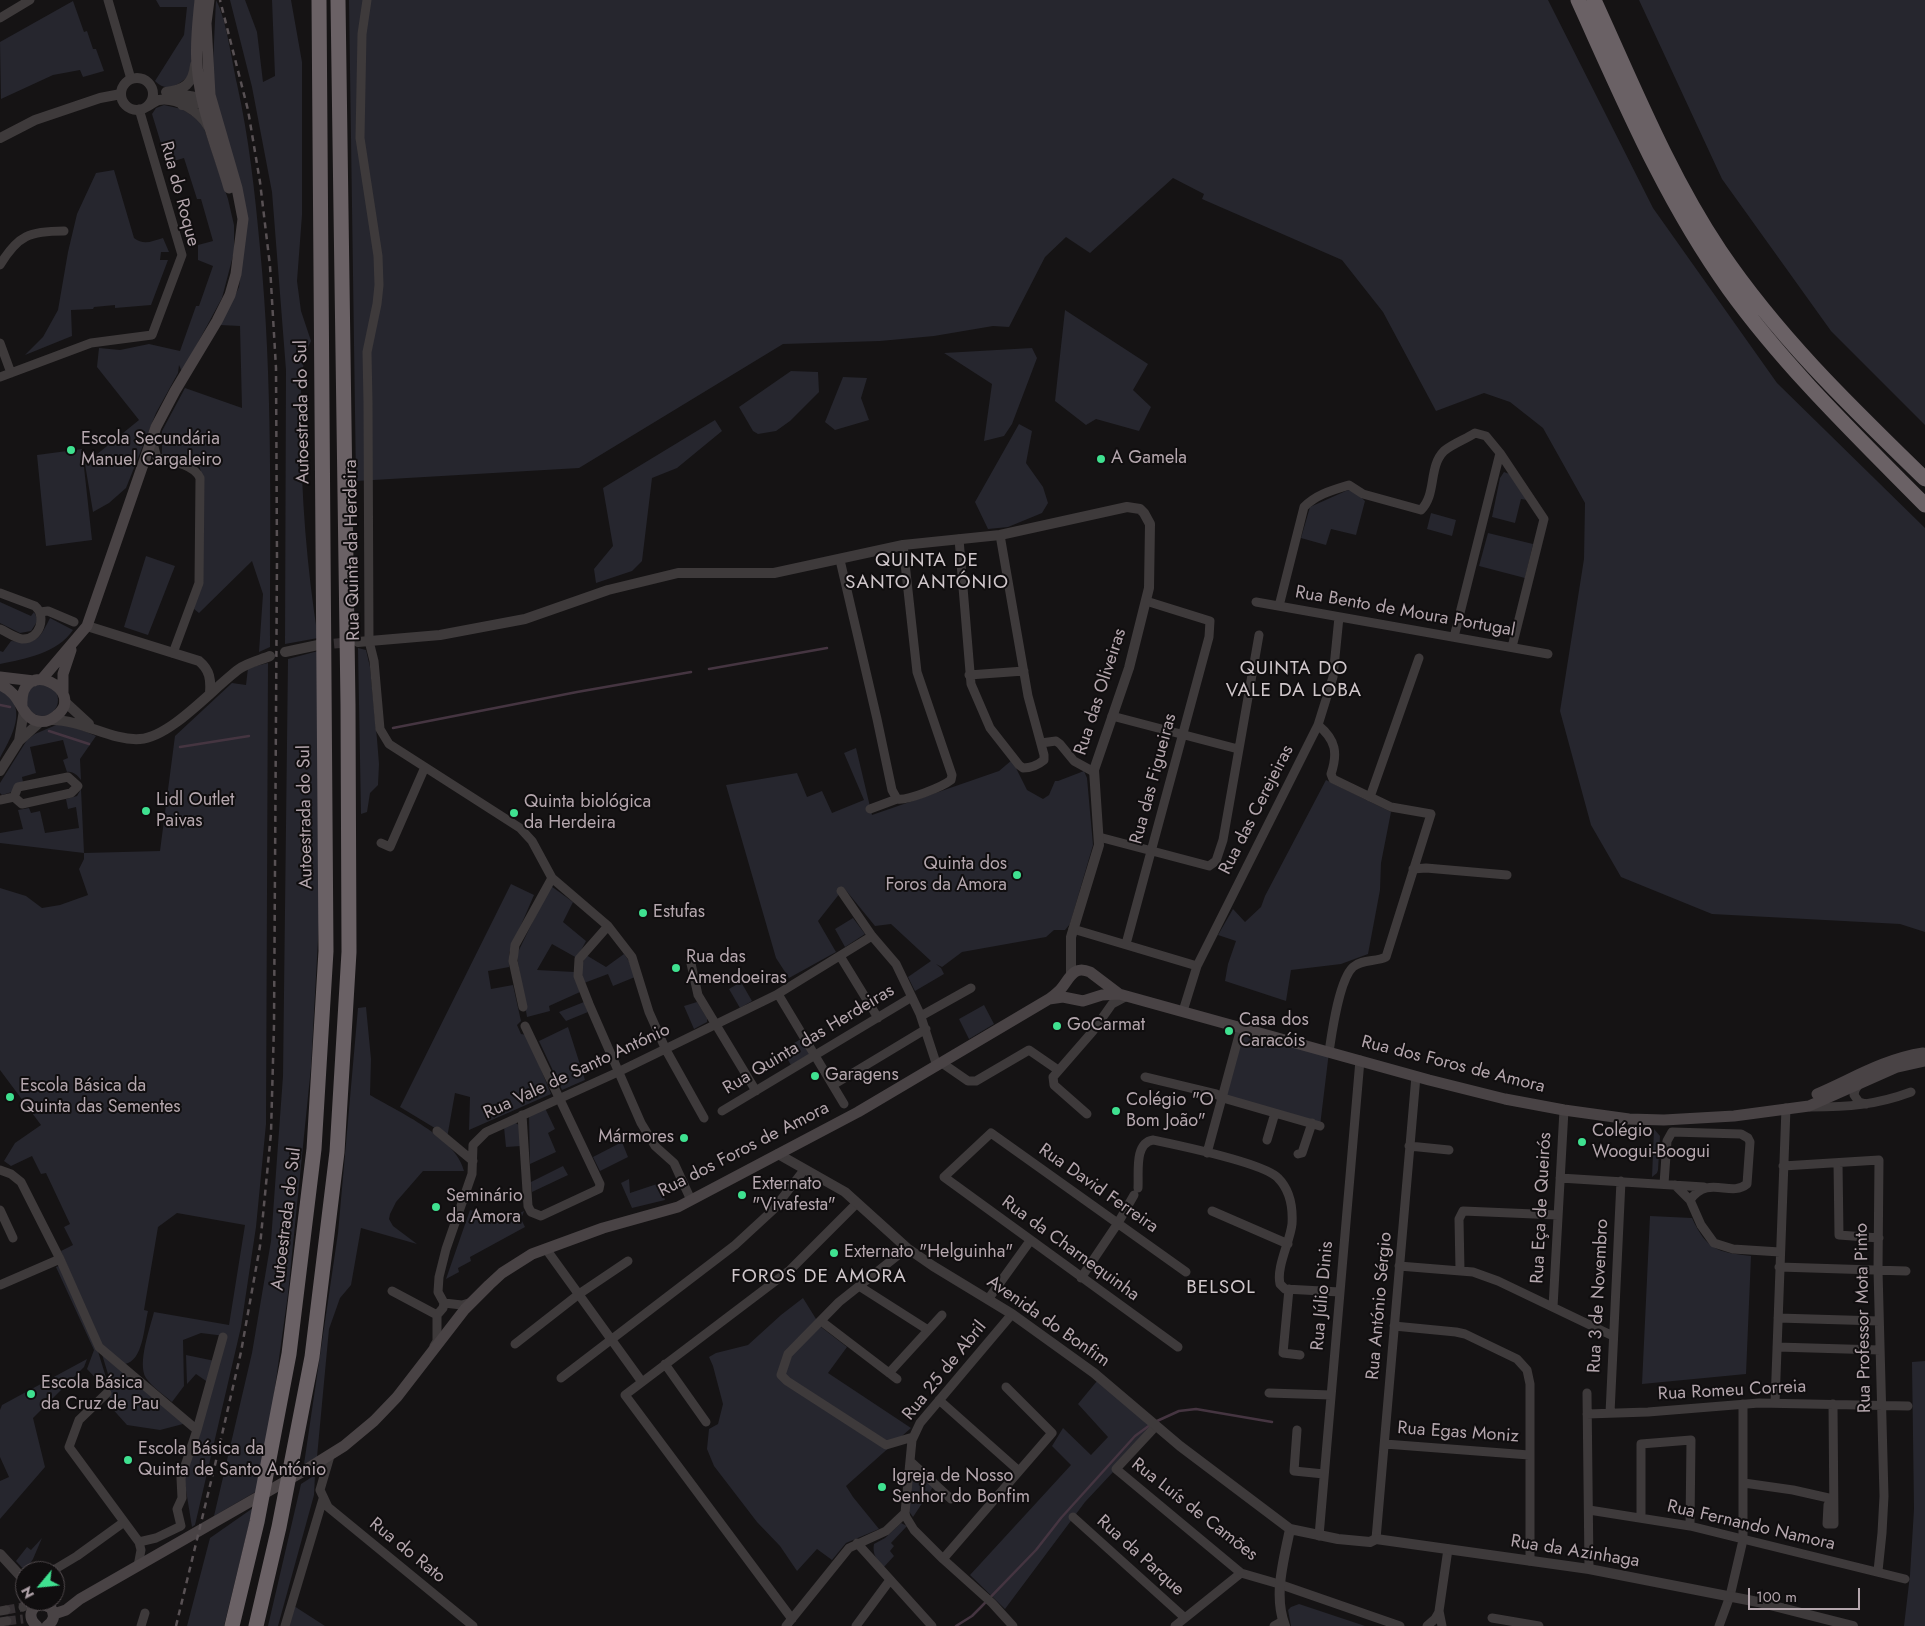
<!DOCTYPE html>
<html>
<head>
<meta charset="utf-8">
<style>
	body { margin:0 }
	#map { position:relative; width:1925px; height:1626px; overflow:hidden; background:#151314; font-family:Jost,sans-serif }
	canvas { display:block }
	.north { position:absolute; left:15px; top:1561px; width:50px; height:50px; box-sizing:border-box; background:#100e0f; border:1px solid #524b4e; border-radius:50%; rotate:242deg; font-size:14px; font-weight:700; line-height:20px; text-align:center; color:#b4a6ad }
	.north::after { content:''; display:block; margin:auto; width:18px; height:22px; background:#3fe190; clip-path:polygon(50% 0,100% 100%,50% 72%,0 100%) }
	.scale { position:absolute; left:1748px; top:1588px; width:112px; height:22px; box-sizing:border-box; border:2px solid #b4a6ad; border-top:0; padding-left:6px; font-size:15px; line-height:18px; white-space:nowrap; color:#b4a6ad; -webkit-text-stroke:4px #100e0f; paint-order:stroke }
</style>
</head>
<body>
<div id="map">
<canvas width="1925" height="1626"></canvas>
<div class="north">N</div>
<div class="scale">100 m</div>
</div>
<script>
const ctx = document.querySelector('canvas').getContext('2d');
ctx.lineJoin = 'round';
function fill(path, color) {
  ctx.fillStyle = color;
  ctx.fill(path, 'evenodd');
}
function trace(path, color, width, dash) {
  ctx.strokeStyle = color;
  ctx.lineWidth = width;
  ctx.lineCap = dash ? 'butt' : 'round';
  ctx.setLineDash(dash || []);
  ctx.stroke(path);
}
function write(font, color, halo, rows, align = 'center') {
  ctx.font = font + ' Jost,sans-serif';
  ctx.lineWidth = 4;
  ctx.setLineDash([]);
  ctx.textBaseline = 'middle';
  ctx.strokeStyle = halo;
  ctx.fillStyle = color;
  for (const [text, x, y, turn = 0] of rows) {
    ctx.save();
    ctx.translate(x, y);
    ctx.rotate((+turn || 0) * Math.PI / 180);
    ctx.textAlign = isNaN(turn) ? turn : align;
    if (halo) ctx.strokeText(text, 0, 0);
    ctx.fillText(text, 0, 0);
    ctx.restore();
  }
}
fill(new Path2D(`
	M156,0H195L191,74C180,84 167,94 155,81L184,35L187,7H160Z
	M216,0C226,18 232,61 237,84C249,138 255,193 260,248C273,381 270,514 270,647L259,652L263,594L252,561L199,613L194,609L202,477L199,464L162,454V431L185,388L242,408L240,326L220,325L239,287L243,256L245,223L212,84Z
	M230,0H245L257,32L263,82L275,76L272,0H291L302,62V215L297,281L301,311L311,341C299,365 301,398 301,424C301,496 307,568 318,638L285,644L286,370L272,192L252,87Z
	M349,0H1548L1653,208L1777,383L1925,528V932L1900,924L1712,914L1621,877L1591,825L1560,711L1584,559L1585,503L1543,428L1510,402L1484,393L1436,411L1383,312L1342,260L1202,199L1204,194L1173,178L1090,253L1066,237L1045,257L1009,327L993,326L934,336L880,341L783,344L579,468L356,481Z
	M1639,0H1925V425L1831,331L1722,179Z
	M73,1L84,32L87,31L93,49H96L104,71L83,77L80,70L53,75L1,99L0,42Z
	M164,105L182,109L202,122L228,199L234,225V252L222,298L182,372L179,365L178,373L156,413L126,488L109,503L93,512L85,464L139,420L97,367L99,348L120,350L149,344L180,351L196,306H199L213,266L198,260V245L213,241L201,199H197L184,158L167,163L152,114L156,108Z
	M114,170L134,238C144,246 152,241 163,238L169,252H161L160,260H168L151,305L115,308V305L94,307L93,309L71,310L72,336L25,355L43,337L58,310L68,252L77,214L96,173Z
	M1065,310L1148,364L1133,390L1151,407L1139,431L1096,419L1086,425L1055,401Z
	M1032,348L1037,358L1012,424L1004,436L984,441L992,384L944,353Z
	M791,371L818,372L819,392L790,421L776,431L758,434L753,431L739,407Z
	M843,377L867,378L861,398L869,420L835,430L825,422Z
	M715,420L722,431L677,468L652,478L642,561L632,571L596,583L594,569L613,546L603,488Z
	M1019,424L1032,431L1026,463L1043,487L1048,503L1042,513L1008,527L988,529L975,502Z
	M82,449L92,540L46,546L37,455Z
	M1504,472L1512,475L1528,500L1521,499L1515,523L1492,517L1500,478Z
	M1348,490L1355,492L1365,501L1356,535L1331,529L1326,545L1301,538L1310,507Z
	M1431,513L1456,520L1452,536L1427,529Z
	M1488,533L1533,544L1525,578L1479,566Z
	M146,556L175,566L148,635L124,627Z
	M0,602L31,616L34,612L38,620L31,631L20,633L0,623Z
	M50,618L73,630C58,653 25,659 0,664V651L3,652L11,641C37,644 39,640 50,618Z
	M358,648L366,650L370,667L377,739L379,764L378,785L370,793L367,812L361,814Z
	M318,651L320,904L311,1067L288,1294L272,1409L257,1491L214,1516L252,1353L271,1241L283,1076L288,659Z
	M268,663L266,1124L256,1227L241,1327L195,1525L192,1527L184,1478L225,1336L201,1333L183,1340L184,1386L172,1402C164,1395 152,1387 146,1378C137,1364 150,1328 154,1312L229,1325L245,1225L177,1213L158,1227L144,1310L148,1311C144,1327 143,1361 125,1364L101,1346L61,1251L73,1245L64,1227L70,1224L46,1173L41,1174L32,1156L11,1166L4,1161L15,1143L41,1125L0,1070V888L26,896L42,908L60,905L88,895L79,869L84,859V853L0,843V833L23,829L18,810L29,808L31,813L40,811L45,833L79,828L76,807L68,809L66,799L77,796L81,789L84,853L160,851L175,736L232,683L246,685L248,668Z
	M26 700a16 16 0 1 1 32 0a16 16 0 1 1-32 0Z
	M0,690C30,706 12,736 0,758Z
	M67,724L96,736L80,759L81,780C77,775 73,771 67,772L63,760L68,758L63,740L30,747L36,773L22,777L23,782L12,792L2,795L0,793V783L27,740L35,734L56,725Z
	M856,748L872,815L999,771L1012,760L1027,790L1043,799L1049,795L1055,781H1058L1084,771L1087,778L1093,845L1070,924L1065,930H1054L1046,937L962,952L942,967L936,964L941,968L944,974L915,991L908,977L931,961L891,924L875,926L844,888L818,921L836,952L789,978L776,958L726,785L797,773L807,797L822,791L832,813L864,800L844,753Z
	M1326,780L1391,812L1381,863L1380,890L1368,954L1341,964L1291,970L1286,1001L1225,981L1228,964L1236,941L1218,935L1233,909L1245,922L1261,907L1265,896Z
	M511,884L534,895L509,953V967L488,971L491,989L513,985L521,1021L517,1025L521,1034L527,1035L551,1094L469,1130L470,1097L455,1093L447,1138L438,1130L400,1107Z
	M551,886L573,902L563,922L586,941L577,958L552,944L537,970L574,972L580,992L549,1006L550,1011L527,1017L518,963V952L549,888Z
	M853,918L865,934L845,947L835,929Z
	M624,954L629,961L635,977L613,986L608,974L584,983C581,975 581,963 586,955L606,967Z
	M741,982L752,1001L740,1008L729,989Z
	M584,1002L588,1012L566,1021L559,1012Z
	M697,1002L707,1018V1022L694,1029L684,1006Z
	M984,1005L994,1024L969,1039L959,1019Z
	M366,1007L371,1059L370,1095C397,1111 457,1138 464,1171H423L396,1202L390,1214L389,1219L393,1226L417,1244L361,1228L351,1285L340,1298L329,1329L317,1457L304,1464L338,1233L358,1008Z
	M568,1027L585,1080L562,1090L539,1041Z
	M1241,1028L1329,1052L1320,1126L1223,1098Z
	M801,1039L810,1054L791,1065L782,1050Z
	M545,1108L555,1129L548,1133L556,1152L530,1164L529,1116Z
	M514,1122L519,1125L521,1146L506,1147L504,1127Z
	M1654,1129L1660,1136L1658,1170L1657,1173L1652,1177Z
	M622,1142L628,1157L600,1171L593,1157Z
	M563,1166L568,1175L532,1192L531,1182Z
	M629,1179L630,1193L660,1183L665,1200L632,1208L621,1183Z
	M470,1210L478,1212L479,1221L481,1223L520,1213L524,1211L521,1219L525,1227L470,1257L471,1261L458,1268L459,1272L446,1279Z
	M1650,1216L1692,1218C1707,1250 1717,1252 1751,1256L1746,1374L1642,1384Z
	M61,1265L97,1348L108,1384L107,1390L87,1369L94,1350L56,1267Z
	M803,1298L821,1327L847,1347L828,1373L911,1428L846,1486L853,1497L879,1529L846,1543L832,1560L817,1549L797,1571L780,1546L757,1522L714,1466L707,1449L709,1429L718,1424L723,1404L713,1366L709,1357L716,1353L748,1345L781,1315Z
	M101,1351L182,1419L183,1424L160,1430L127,1425L109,1405L111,1384Z
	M186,1355L215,1361L209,1383L196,1374L187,1384Z
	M87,1359L84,1367L33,1418L45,1467L0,1519V1481L9,1477L0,1457V1410L2,1405Z
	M1925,1361V1626H1904L1910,1575L1914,1509L1912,1362Z
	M1097,1381L1156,1426L1085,1502L1005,1609L970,1575L1071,1465L1052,1446L1063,1428L1091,1455L1108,1437L1078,1404Z
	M910,1461L935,1484L913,1517L908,1510Z
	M315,1475L314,1495L278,1626H268L301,1484Z
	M253,1508L224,1626H187L210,1538Z
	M901,1523L907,1526L891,1543L894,1546L890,1551L894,1556L883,1568C877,1560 872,1554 874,1544L885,1538Z
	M42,1538L33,1559L25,1571L16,1561L27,1547L31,1550Z
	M1299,1604L1365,1626H1291L1288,1610L1291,1607Z
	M294,1606L325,1626H288Z`), '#26262e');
trace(new Path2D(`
	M709,669L827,648
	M0,705L10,707
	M393,728L577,692L691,672
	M49,731L89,744
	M180,747L249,736
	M1157,1421L1179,1411L1196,1409L1272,1422
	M956,1626L972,1616L981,1607L1036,1550L1061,1518L1135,1436L1150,1425`), '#453541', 2.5);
trace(new Path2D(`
	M6,1610L23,1607
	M7,1621L23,1619`), '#353033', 9, [9, 4.5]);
trace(new Path2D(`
	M319,645L352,642`), '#353033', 10, [10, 5]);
trace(new Path2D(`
	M108,0L131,79
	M367,0L362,34L360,138L378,256L379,285L377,304L367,352L368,403L369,641L374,661L380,729L389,744L520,828L532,841L552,878L608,926L632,957L649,1012L666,1050L704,1118
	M0,18L30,0
	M0,265C18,235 30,231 64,231
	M0,343L11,373
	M0,377L91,343L152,335L182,255L139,109
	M152,440L157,458C170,461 194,464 200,478L199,583L173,653
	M959,539L971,684L990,728L1019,765L1023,768C1030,768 1038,765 1044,760V755L1028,696L1000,535
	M840,560L877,719L892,790L897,799
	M0,593L35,606C47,616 40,640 22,639C15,638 7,632 0,629
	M1256,602L1548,654
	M1279,606L1304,507C1317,494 1333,490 1349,485L1363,494L1421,510C1437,494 1428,467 1444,451C1452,444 1466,439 1475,433L1486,436L1500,453L1544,519L1512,647
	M40,612L48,611L74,622
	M1454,637L1500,453
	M969,675L1024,671
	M1112,716L1238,749
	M1318,725C1336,740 1338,753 1331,774L1333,779L1391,807L1431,814L1386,957C1376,962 1362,959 1353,967C1339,980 1332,1032 1329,1052
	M1041,743L1056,741L1060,744L1074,761L1094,772
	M68,777L78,786L71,793L22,804L14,797L18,787Z
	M1370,797L1419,658
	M0,800L14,797
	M870,809L897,799C907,801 942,787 951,780L952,775L917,672L903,545
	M1099,837L1209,866L1216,861L1223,840L1259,635
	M381,843L390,847L425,767
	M1413,869L1426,868L1507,875
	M841,891L872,936L896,964L920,1014L937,1066
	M608,926L579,959L578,976L589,1004L641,1123L655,1146L674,1163L691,1200
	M1073,929L1197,966
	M1126,944L1209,637L1210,621L1146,601
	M840,956L878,1018
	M690,959L698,995L756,1091
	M778,994L844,1104
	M523,1007L513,961L515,945L552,878
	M1183,1011L1197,966L1318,725L1333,677L1339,617
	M921,1016L971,988
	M942,1063L968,1081H976L1029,1050L1058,1070
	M1145,1077L1216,1094L1223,1098L1320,1126
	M1859,1084L1855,1090L1854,1095L1859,1102L1866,1104
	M833,1085L926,1029
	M1811,1107C1848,1107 1876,1105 1911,1092
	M722,1111L912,997
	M1087,1114L1054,1085L1053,1077L1093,1031L1112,1004L1127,996
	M522,1115L528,1206L531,1212L541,1216L599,1189L600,1184L525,1026
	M437,1131L473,1161
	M1267,1140L1275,1113
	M1409,1146L1449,1150
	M1207,1153L1241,1028
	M1298,1154L1302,1153L1312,1123
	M1838,1163L1839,1235L1879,1238
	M1783,1166L1879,1160L1878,1270L1884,1496L1882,1533L1878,1571
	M0,1170L11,1174L21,1182L60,1259L99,1347L197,1430
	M1560,1178L1704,1187
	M1664,1184L1667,1141L1672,1132L1741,1134L1748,1138L1750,1142L1747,1184C1730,1198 1709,1174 1690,1200
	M1675,1185L1690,1200L1701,1225L1714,1243L1733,1249L1780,1252
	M1138,1188C1139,1173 1134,1143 1153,1140C1177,1145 1264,1163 1278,1178C1290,1190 1293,1207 1292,1224C1290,1242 1276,1267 1280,1284L1285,1289L1340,1292
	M0,1210L13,1238
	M1212,1211L1288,1244
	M907,1248L839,1302L788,1354L781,1375L787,1381L886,1445L913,1437
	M546,1249L642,1382
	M1399,1266L1473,1272L1498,1281L1613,1336
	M1779,1267L1906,1271
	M1460,1270L1459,1219L1463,1211L1558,1215
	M1081,1278L1118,1223L1134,1195
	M0,1285L60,1259
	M859,1286L928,1330
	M1289,1289L1283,1353L1300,1355
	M392,1291L437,1315L443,1308L444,1303L438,1292L439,1277L446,1249L472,1174L473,1145L486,1132L618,1072L776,995L872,936
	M989,1298L1030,1241
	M444,1303L462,1305L472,1302
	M1553,1307L1564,1110
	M1012,1314L920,1423L912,1440L905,1513L906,1517L914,1530L943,1559L992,1603L1013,1626
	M1778,1318L1879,1321
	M821,1321L897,1379
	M1394,1326L1456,1332L1465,1334L1517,1359L1527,1370L1530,1384V1561
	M515,1344L579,1294L628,1261
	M434,1346L437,1341V1315
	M1178,1347L944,1177L991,1133L1186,1272
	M1777,1347L1880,1350
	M665,1364L706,1422
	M889,1373L942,1315
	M561,1378L735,1245L773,1210L804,1170
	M107,1393L79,1420L69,1447L139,1542L141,1550L138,1566
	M1269,1393L1331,1395
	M1587,1393L1589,1569
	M939,1400L1019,1471
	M1775,1403L1786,1108
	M1833,1404L1834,1524H1827L1828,1505L1833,1499
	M1610,1413L1621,1181
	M1587,1414L1648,1412L1759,1403L1908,1406
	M1156,1426L1116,1469L1241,1573L1279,1584L1400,1626
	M1297,1430L1294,1471L1324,1474
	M1385,1444L1529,1455
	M330,1456L320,1490L328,1507L473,1626
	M910,1461L951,1499
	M1744,1483L1793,1490L1833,1499
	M1589,1510L1690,1526L1905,1579
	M1073,1517L1185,1618
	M1641,1518V1444L1691,1440L1690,1526
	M1319,1536L1360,1060
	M1376,1539L1416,1076
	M139,1542L156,1538L181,1526L177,1509L182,1498L181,1478L197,1430L223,1337
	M857,1543L932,1626
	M943,1559L1052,1433L1006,1387
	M52,1571L77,1556L124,1522
	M23,1607L28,1601
	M0,1611L6,1610
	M1492,1618L1539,1626
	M792,1619L625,1395L790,1270L857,1203
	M0,1622L7,1621
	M141,1626L145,1613
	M285,1626L323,1499
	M786,1626L849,1548L886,1531L905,1513
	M856,1626L890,1580
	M1175,1626L1241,1573
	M1274,1626L1283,1621
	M1427,1626L1435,1619L1439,1612
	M1442,1626L1439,1611L1448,1549
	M1719,1626L1730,1596L1743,1540V1404`), '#3e3a3b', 9);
trace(new Path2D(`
	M121 94a16 16 0 1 1 32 0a16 16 0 1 1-32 0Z
	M166,92C184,90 193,84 195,65
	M171,93L202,98
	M182,105L198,103L205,92
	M148,106C152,104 155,101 159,100C177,97 200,112 208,126
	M0,138L35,120L100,98L121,94
	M87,626L199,661C210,670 211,680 210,693
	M358,642L440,635L525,619L608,590L678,573H774L903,545L1000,535L1127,507L1140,509L1144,513L1150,524L1149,588L1129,668L1094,770L1099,845L1071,937V973
	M285,652L318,645
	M64,701L89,724
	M52,720C83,720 111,741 140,739C171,737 213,688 239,669C247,663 260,660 270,656
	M19,741L24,710
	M0,771L19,741L40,722
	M778,1154L845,1192L907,1248L933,1266L1012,1314L1094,1373L1180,1446L1290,1529L1338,1539L1370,1542L1376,1539L1589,1569L1758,1602L1853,1626
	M0,1554L25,1581
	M1285,1626C1273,1595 1284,1560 1290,1529`), '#3e3a3b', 10);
trace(new Path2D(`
	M200,0C198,22 195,43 197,65C200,108 217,147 229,188
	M0,677L34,681
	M42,679L87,626L156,427L175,391L217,321L230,295L236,274L243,219L237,188L210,95L206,23L209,0
	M0,685C22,694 19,713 34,720C42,723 50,721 56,716C89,691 19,654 22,706
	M63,694V674L71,650
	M1049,999L1063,997L1083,1001L1102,995L1119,994
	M1817,1094C1852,1079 1884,1059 1923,1053
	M54,1614L66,1610L80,1599L307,1469L344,1446L374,1421L397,1397L465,1309L489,1285L502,1273L532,1254L603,1228L678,1207L858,1112L1049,999C1052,997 1056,994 1059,991C1069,981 1072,964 1090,972L1119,994L1429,1080L1505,1099L1564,1110L1629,1119L1664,1120L1734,1116L1809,1106L1897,1067L1925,1061
	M37,1626C27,1618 30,1606 42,1604L51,1608C55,1615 54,1621 47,1626`), '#494345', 11);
trace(new Path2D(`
	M1578,0C1623,99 1665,200 1729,289C1786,368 1857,436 1925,505
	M1594,0C1633,85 1668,173 1720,251C1779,338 1850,406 1925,479
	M232,1626L257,1522L289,1354L314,1149L326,951L319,0
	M256,1626L279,1527L312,1357L337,1152L349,952L348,704L338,0`), '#6a6165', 15);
trace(new Path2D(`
	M176,1626L215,1465L241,1352L260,1246L271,1133L274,1025L277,558L276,368L270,266L260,182L248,110L220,0`), '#585154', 2.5, [6, 5]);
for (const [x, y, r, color] of [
	[71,450,5,"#3fe190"],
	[1101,459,5,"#3fe190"],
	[146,811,5,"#3fe190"],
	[514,813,5,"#3fe190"],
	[1017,875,5,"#3fe190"],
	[643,913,5,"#3fe190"],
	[676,968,5,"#3fe190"],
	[1057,1026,5,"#3fe190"],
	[1229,1031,5,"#3fe190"],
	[815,1076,5,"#3fe190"],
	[10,1097,5,"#3fe190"],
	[1116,1111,5,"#3fe190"],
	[684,1138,5,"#3fe190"],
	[1582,1142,5,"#3fe190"],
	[742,1195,5,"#3fe190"],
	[436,1207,5,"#3fe190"],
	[834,1253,5,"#3fe190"],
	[31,1394,5,"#3fe190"],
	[128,1460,5,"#3fe190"],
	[882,1487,5,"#3fe190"]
]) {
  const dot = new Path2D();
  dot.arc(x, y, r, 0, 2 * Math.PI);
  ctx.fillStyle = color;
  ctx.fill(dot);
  trace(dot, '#100e0f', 2);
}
write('18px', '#b4a6ad', '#100e0f', [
	["Rua do Roque",179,194,75],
	["Autoestrada do Sul",303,412,-91],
	["Rua Quinta da Herdeira",353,550,-91],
	["Rua Bento de Moura Portugal",1405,612,10],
	["Rua das Oliveiras",1101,692,-72],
	["Rua das Figueiras",1154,779,-75],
	["Rua das Cerejeiras",1257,810,-63],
	["Autoestrada do Sul",306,817,-91],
	["Rua Quinta das Herdeiras",809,1040,-31],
	["Rua dos Foros de Amora",1453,1065,14],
	["Rua Vale de Santo António",577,1072,-25],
	["Rua dos Foros de Amora",744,1150,-27],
	["Rua David Ferreira",1098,1189,35],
	["Rua Eça de Queirós",1542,1208,-87],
	["Autoestrada do Sul",287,1219,-83],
	["Rua da Charnequinha",1070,1249,36],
	["Rua Júlio Dinis",1323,1296,-85],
	["Rua 3 de Novembro",1599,1296,-87],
	["Rua António Sérgio",1380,1306,-85],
	["Rua Professor Mota Pinto",1864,1318,-91],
	["Avenida do Bonfim",1048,1322,35],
	["Rua 25 de Abril",945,1371,-51],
	["Rua Romeu Correia",1732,1391,-3],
	["Rua Egas Moniz",1458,1433,4],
	["Rua Luís de Camões",1194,1510,38],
	["Rua Fernando Namora",1751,1526,13],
	["Rua do Rato",407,1551,39],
	["Rua da Azinhaga",1575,1552,9],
	["Rua da Parque",1140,1556,42]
]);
write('18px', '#b4a6ad', '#100e0f', [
	["Escola Secundária",81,440],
	["Manuel Cargaleiro",81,461],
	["A Gamela",1111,459],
	["Lidl Outlet",156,801],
	["Paivas",156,822],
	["Quinta biológica",524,803],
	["da Herdeira",524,824],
	["Quinta dos",1007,865,"right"],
	["Foros da Amora",1007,886,"right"],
	["Estufas",653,913],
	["Rua das",686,958],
	["Amendoeiras",686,979],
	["Casa dos",1239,1021],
	["Caracóis",1239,1042],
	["GoCarmat",1067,1026],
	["Garagens",825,1076],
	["Escola Básica da",20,1087],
	["Quinta das Sementes",20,1108],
	["Colégio \"O",1126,1101],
	["Bom João\"",1126,1122],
	["Colégio",1592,1132],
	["Woogui-Boogui",1592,1153],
	["Mármores",674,1138,"right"],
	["Externato",752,1185],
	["\"Vivafesta\"",752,1206],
	["Seminário",446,1197],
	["da Amora",446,1218],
	["Externato \"Helguinha\"",844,1253],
	["Escola Básica",41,1384],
	["da Cruz de Pau",41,1405],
	["Escola Básica da",138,1450],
	["Quinta de Santo António",138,1471],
	["Igreja de Nosso",892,1477],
	["Senhor do Bonfim",892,1498]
], 'left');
ctx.letterSpacing = '1px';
write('19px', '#d0c7cb', '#100e0f', [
	["QUINTA DE",927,561],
	["SANTO ANTÓNIO",927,583],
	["QUINTA DO",1294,669],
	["VALE DA LOBA",1294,691],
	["FOROS DE AMORA",819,1277],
	["BELSOL",1221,1288]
]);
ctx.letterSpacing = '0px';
</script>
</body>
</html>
